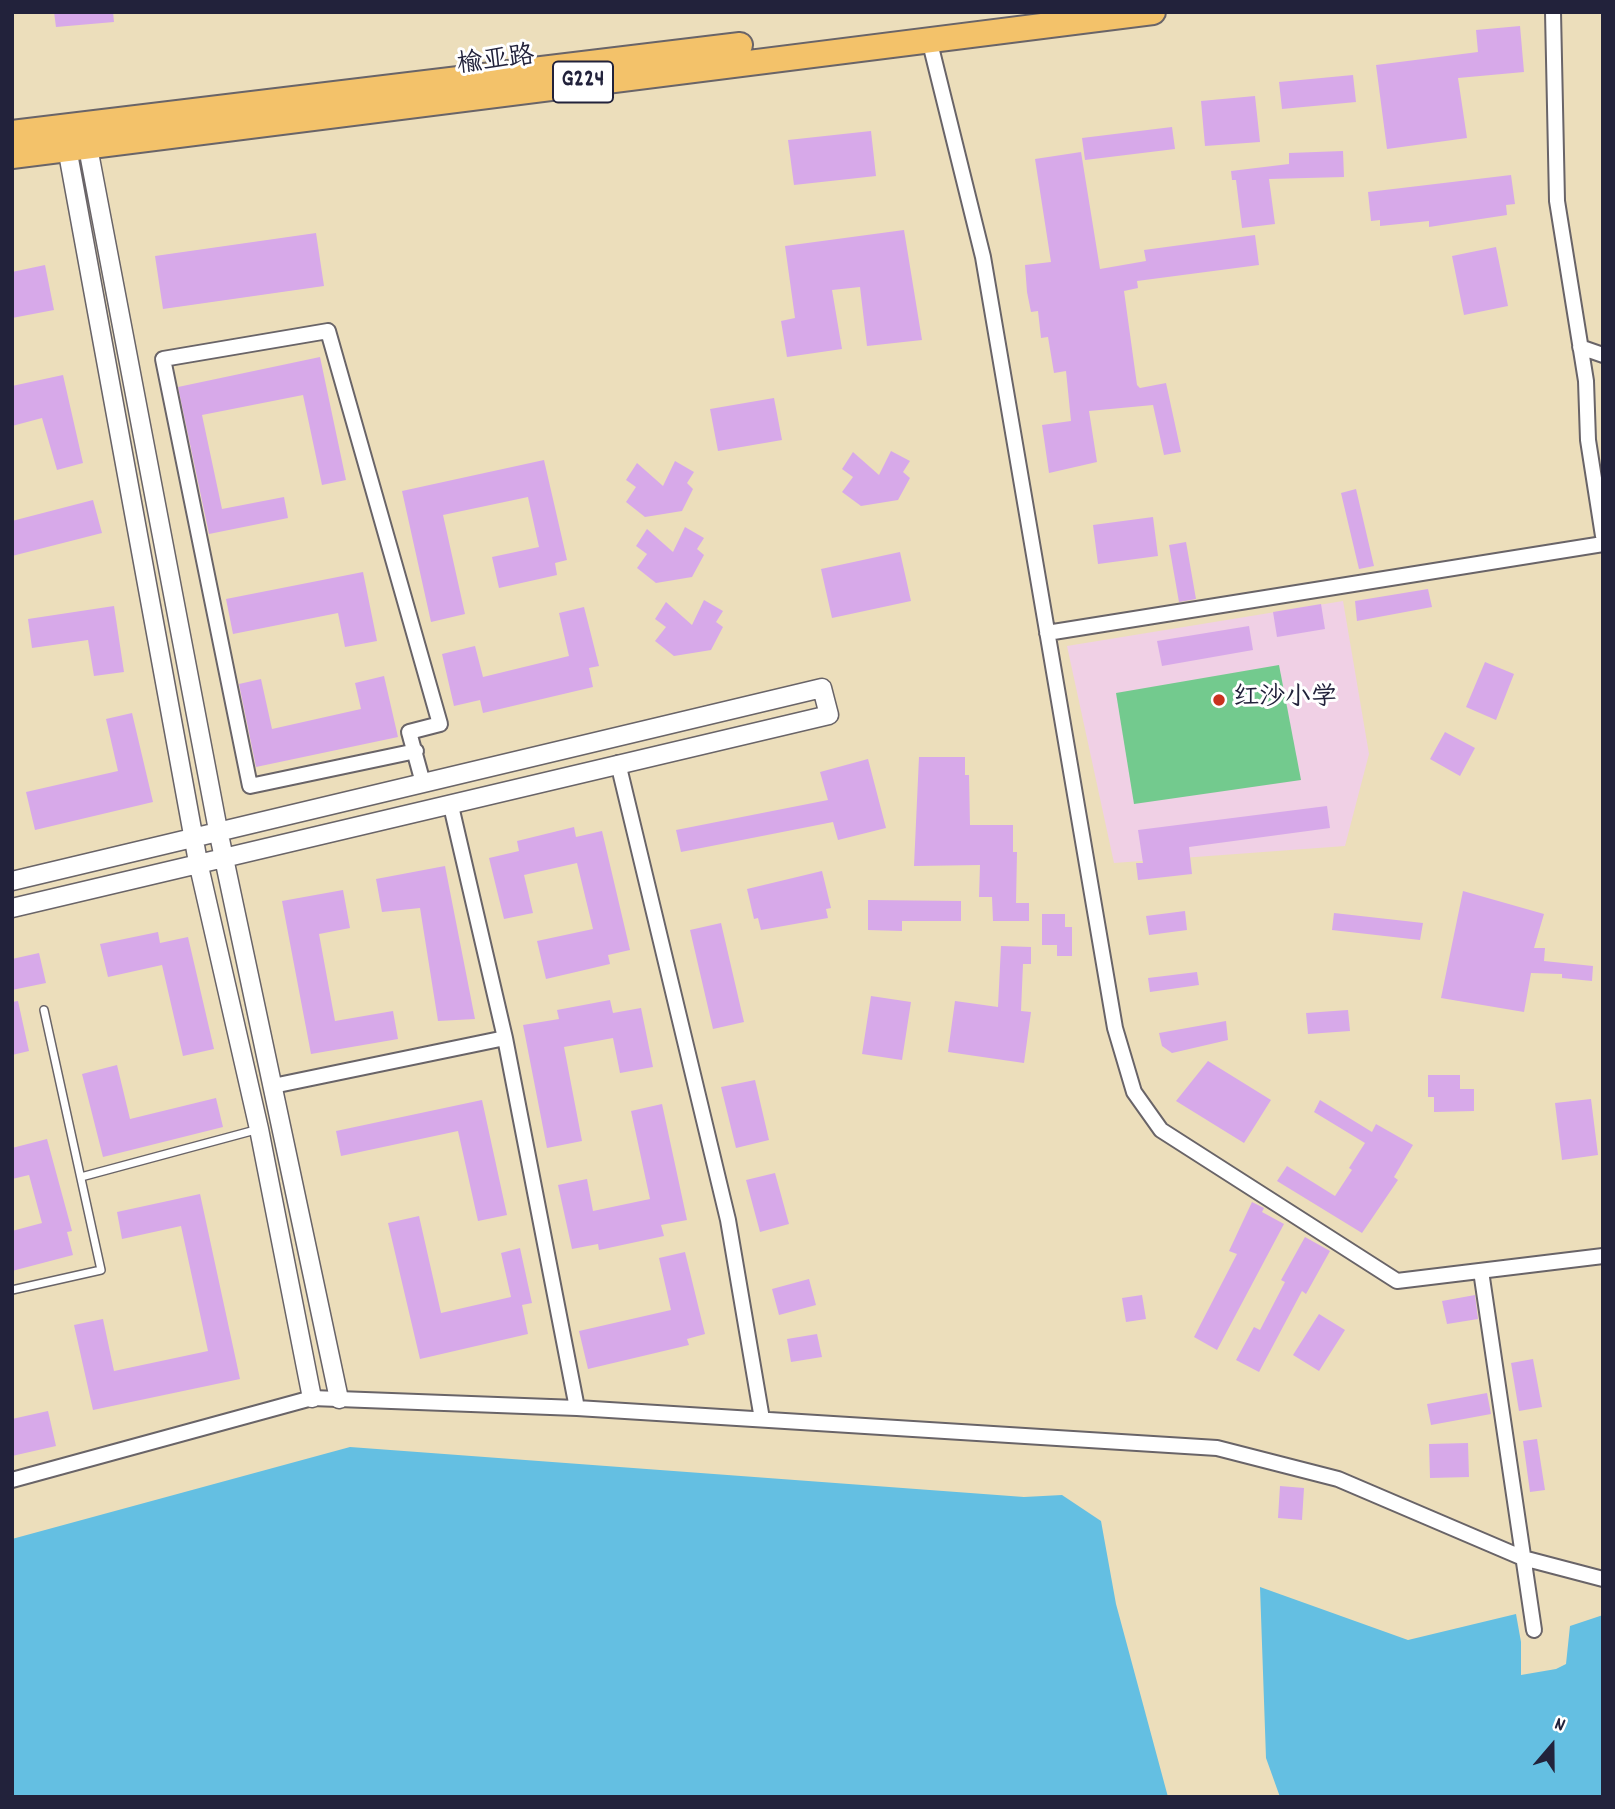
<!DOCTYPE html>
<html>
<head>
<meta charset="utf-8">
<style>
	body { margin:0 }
	#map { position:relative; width:1615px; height:1809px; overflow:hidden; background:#ecdebb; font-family:Dekko,sans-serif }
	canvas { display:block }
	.frame { position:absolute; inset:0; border:14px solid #22223b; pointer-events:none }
	.north { position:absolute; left:1517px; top:1711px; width:70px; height:70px; -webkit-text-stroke:5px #fff; paint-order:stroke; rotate:20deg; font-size:19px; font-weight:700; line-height:28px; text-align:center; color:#22223b }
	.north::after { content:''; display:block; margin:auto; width:24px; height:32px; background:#22223b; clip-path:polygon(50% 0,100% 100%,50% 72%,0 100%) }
</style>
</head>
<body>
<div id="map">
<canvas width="1615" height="1809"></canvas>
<div class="frame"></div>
<div class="north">N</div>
</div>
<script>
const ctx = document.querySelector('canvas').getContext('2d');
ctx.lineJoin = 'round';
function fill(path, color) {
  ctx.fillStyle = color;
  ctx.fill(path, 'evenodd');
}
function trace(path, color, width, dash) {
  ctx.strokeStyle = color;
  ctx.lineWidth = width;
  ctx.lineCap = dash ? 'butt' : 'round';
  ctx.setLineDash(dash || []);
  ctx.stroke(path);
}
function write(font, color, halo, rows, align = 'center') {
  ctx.font = font + ' Dekko,"LXGW WenKai TC",sans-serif';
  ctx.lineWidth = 6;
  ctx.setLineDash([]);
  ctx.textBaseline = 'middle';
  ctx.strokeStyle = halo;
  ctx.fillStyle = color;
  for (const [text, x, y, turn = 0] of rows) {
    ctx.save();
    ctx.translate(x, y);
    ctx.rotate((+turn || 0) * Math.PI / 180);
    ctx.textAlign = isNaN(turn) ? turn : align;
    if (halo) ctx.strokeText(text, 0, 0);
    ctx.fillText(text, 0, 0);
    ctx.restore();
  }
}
fill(new Path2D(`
	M1343,601L1369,754L1345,846L1114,863L1067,646Z`), '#f0d0e5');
fill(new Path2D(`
	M1279,665L1301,780L1134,804L1116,693Z`), '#73ca8e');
fill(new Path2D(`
	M350,1447L1024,1497L1062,1495L1101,1521L1116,1604L1168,1797H12V1539Z
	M1260,1587L1408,1640L1516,1614L1521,1642V1675L1556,1669L1566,1664L1570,1626L1603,1615V1797H1280L1266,1758Z`), '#64bfe2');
fill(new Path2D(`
	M54,12H113L114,22L56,27Z
	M1520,26L1524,72L1458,78L1467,138L1387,149L1376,65L1478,52L1476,30Z
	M1353,75L1356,102L1282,109L1279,82Z
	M1255,96L1260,142L1205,146L1201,101Z
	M1172,127L1175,149L1085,160L1082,138Z
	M871,131L876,176L794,185L788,140Z
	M1343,151L1344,177L1269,179L1275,224L1242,228L1236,180H1232L1231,171L1289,164V153Z
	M1081,152L1100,269L1146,261L1144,250L1255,235L1259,265L1137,281L1138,288L1124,291L1137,385L1140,388L1166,383L1181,452L1164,455L1153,405L1089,411L1097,462L1049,473L1042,425L1071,421L1066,371L1054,373L1048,337L1041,338L1038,311L1031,312L1027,292L1025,265L1051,262L1035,159Z
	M1511,175L1515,204L1506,205L1507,215L1429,227V221L1380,226V220L1371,221L1368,192Z
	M904,230L922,340L867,346L860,287L832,290L842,349L787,357L781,321L795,318L785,246Z
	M316,233L324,286L163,309L155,256Z
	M1496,247L1508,306L1464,315L1452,256Z
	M45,265L54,310L12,318V272Z
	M320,357L346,480L322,485L303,395L202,415L222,509L284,497L288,518L209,534L178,387Z
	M63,375L83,463L57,470L42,418L12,426V386Z
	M774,398L782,440L718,451L710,409Z
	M891,451L910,461L903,472L910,478L898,500L861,506L842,492L853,477L842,469L853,452L879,475Z
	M544,460L567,560L555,563L557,575L499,588L492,557L539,547L528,497L443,515L465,614L431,622L402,491Z
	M675,461L694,472L687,483L693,489L682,511L645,517L626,502L636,487L626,480L637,463L663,486Z
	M1356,489L1374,566L1359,569L1341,493Z
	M93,500L102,533L12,556V521Z
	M1153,517L1158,556L1098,564L1093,525Z
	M685,527L704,538L697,549L704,555L692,577L656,583L637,568L647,554L636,546L647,529L673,552Z
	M1186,542L1196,599L1179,602L1169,545Z
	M900,552L911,601L832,618L821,569Z
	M363,572L377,641L345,647L338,613L233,634L226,599Z
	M1428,589L1432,607L1357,621L1355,601Z
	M704,600L723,611L716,622L723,627L711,650L674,656L655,641L666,627L655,619L666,602L692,625Z
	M1321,604L1325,629L1277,637L1273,612Z
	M114,606L124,672L94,676L88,640L32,648L28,619Z
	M584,607L599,666L589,668L593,687L483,713L480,700L454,706L442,654L475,646L483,677L569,656L559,613Z
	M1249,626L1253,650L1162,666L1157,641Z
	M1485,662L1514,674L1496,720L1466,707Z
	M384,676L398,737L256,767L239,684L261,679L272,729L361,709L355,683Z
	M132,713L153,802L35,830L26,792L118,771L106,719Z
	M1445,732L1475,748L1460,776L1430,759Z
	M919,757H965V775H969L970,825H1013V852H1017L1016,903H1029V921H993L992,897H979L980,865L914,866Z
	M868,759L886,828L838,840L833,822L681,852L676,830L828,800L820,772Z
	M1327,806L1330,828L1189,847L1192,874L1138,880L1136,863H1143L1138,830Z
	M574,827L576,837L602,831L630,950L608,955L610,964L546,979L537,941L593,929L577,863L524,875L533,913L504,919L489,858L519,851L517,841Z
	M445,866L475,1019L438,1021L420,908L382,912L376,879Z
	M822,871L831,908L826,909L828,918L761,930L758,918L754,919L747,889Z
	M343,890L350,928L319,934L335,1021L393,1011L398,1039L311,1054L282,901Z
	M1463,891L1544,914L1534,948H1545L1544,961L1593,966L1592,981L1562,978V974L1531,973L1524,1012L1441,998Z
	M868,900L961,901V921H902V931L868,930Z
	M1185,911L1187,930L1149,935L1146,916Z
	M1334,913L1423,923L1420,940L1332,930Z
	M1042,914H1065V927H1072V956H1057V945H1042Z
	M721,923L744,1022L713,1029L690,930Z
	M158,932L160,943L188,937L214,1049L183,1056L162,965L108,977L100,944Z
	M1001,946L1031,947V964H1023L1021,1011L1031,1012L1024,1063L948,1052L955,1001L998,1007Z
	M39,953L46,983L12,990V959Z
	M1197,972L1199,985L1150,992L1148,978Z
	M871,996L911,1002L902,1060L862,1054Z
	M610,1000L613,1013L641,1008L653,1067L620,1073L613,1038L564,1047L582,1141L547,1148L523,1025L559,1019L557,1010Z
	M18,1001L29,1051L12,1055V1002Z
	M1348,1010L1350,1031L1308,1034L1306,1013Z
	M1226,1021L1228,1040L1172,1053L1162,1046L1159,1033Z
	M1208,1061L1271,1100L1244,1143L1176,1101Z
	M117,1065L130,1119L216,1098L223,1127L103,1157L82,1074Z
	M1428,1075H1460V1089H1474V1111L1434,1112V1097H1428Z
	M755,1080L769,1140L736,1148L721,1087Z
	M1591,1099L1598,1155L1562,1160L1555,1103Z
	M482,1100L507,1215L478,1221L458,1131L341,1156L336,1131Z
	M1320,1100L1372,1132L1376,1124L1413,1145L1394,1177L1398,1180L1362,1233L1277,1181L1287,1166L1335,1196L1352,1170L1349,1168L1365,1143L1314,1112Z
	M662,1104L687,1220L661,1225L664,1236L599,1250L598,1244L572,1249L558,1185L587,1179L593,1211L650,1199L631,1111Z
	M47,1139L72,1231L67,1232L73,1255L12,1271V1231L42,1223L29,1175L12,1179V1148Z
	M775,1173L789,1224L760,1232L746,1180Z
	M200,1194L240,1379L93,1410L74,1325L103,1319L114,1371L208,1351L181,1226L122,1239L117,1212Z
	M1252,1202L1264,1208L1262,1212L1284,1224L1217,1350L1194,1337L1237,1254L1229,1251Z
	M419,1216L441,1313L511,1297L501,1253L520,1248L532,1303L522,1305L528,1334L420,1359L388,1223Z
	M1305,1237L1330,1251L1306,1294L1302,1291L1259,1372L1236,1360L1254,1327L1260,1330L1285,1282L1281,1280Z
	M685,1252L705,1334L687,1339L689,1345L588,1369L579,1331L671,1310L659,1258Z
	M809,1279L816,1305L779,1315L772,1289Z
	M1142,1295L1146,1319L1126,1322L1122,1298Z
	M1475,1295L1478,1319L1447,1324L1442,1301Z
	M1319,1314L1345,1330L1319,1371L1293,1355Z
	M817,1334L822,1357L791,1362L787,1339Z
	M1533,1359L1542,1407L1519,1411L1511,1363Z
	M1487,1393L1491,1414L1431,1425L1427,1404Z
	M48,1411L56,1446L12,1456V1419Z
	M1537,1439L1545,1490L1530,1492L1523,1441Z
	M1468,1443L1469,1477L1430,1478L1429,1444Z
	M1280,1486L1304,1488L1302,1520L1278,1518Z`), '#d7a9e9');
const service = new Path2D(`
	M81,1177L259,1129
	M12,1290L101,1270L44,1010`);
const minor = new Path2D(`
	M1553,12L1557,201L1586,381L1588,440L1603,536
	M929,39L983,257L1115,1028L1134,1092L1161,1130L1397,1281L1603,1256
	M1580,347L1603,355
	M1047,633L1603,544
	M416,751L250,786L163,359L328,331L440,724L409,732L423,783
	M618,763L728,1220L762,1419
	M451,806L505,1038L577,1408
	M273,1086L505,1038
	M1481,1271L1534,1630
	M12,1480L312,1398L577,1408L1217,1448L1338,1479L1523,1558L1603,1579`);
const tertiary = new Path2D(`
	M65,137L198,862L259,1129L312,1398
	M86,137L218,830L339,1399
	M12,881L822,688L829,715L12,908`);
const trunk = new Path2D(`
	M12,133L740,45
	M12,156L1153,12`);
trace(service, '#696468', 10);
trace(minor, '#696468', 18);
trace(tertiary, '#696468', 21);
trace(trunk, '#696468', 28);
trace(service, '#fff', 7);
trace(minor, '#fff', 14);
trace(tertiary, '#fff', 18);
trace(trunk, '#f3c26a', 24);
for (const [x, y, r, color] of [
	[1219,700,7,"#c8321e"]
]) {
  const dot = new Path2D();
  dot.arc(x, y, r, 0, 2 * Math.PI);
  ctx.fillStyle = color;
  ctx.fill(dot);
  trace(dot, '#fff', 2.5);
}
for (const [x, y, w] of [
	[583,82,60]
]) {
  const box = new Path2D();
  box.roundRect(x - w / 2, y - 20.5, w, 41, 5);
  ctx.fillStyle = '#fff';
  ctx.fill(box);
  trace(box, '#22223b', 2);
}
write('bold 24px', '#22223b', null, [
	["G224",583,82]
]);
write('26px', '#22223b', '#fff', [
	["榆亚路",496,63,-7]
]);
write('26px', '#22223b', '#fff', [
	["红沙小学",1233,700]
], 'left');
</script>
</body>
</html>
